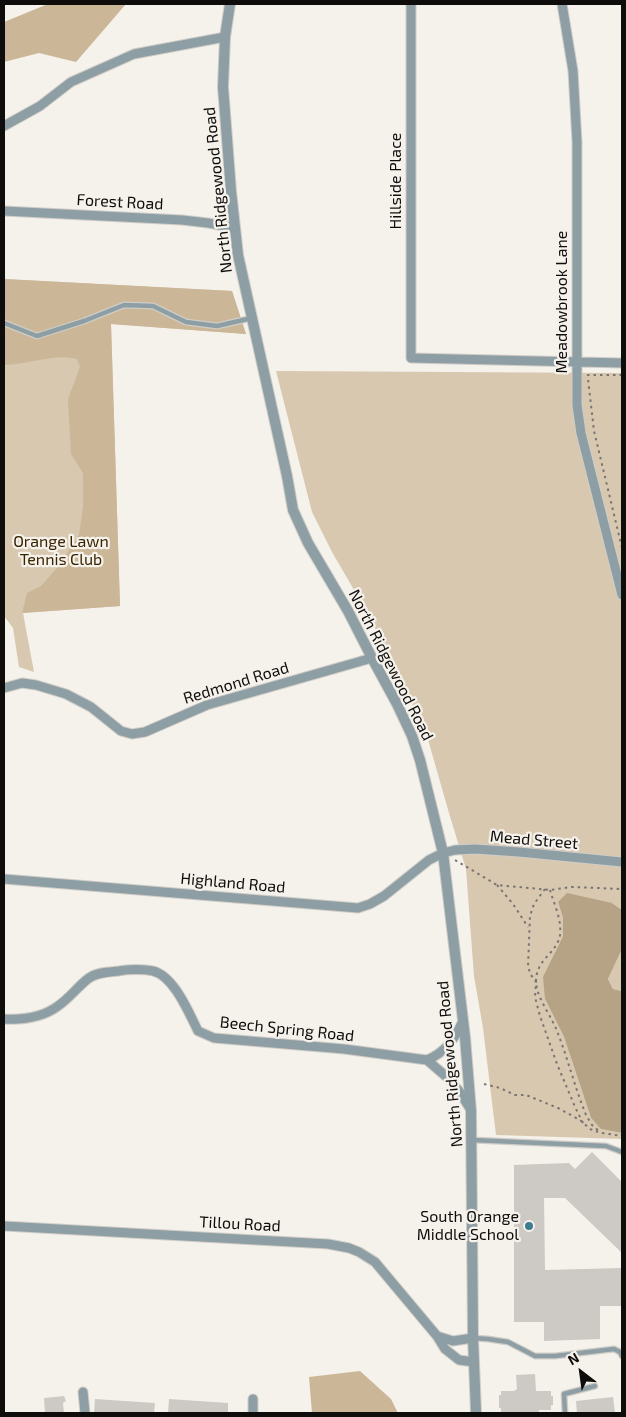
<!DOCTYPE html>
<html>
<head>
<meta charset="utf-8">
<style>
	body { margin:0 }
	#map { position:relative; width:626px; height:1417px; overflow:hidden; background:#f5f1eb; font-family:"Exo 2",sans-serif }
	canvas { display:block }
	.frame { position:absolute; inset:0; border:5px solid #0f0d0c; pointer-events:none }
	.north { position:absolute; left:556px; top:1347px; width:50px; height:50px; -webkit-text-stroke:4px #f5f1eb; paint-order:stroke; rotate:330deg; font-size:14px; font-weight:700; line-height:20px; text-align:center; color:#0f0d0c }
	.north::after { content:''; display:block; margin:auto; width:18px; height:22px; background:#0f0d0c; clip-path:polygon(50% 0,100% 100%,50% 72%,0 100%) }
</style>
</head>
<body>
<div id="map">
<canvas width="626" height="1417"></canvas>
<div class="frame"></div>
<div class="north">N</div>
</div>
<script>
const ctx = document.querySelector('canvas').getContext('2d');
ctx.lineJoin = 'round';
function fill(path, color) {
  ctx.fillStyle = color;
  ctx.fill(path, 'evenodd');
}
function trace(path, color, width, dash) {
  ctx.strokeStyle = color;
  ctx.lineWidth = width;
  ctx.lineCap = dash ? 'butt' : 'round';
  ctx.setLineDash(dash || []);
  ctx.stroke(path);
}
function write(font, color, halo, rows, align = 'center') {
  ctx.font = font + ' "Exo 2",sans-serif';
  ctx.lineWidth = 4.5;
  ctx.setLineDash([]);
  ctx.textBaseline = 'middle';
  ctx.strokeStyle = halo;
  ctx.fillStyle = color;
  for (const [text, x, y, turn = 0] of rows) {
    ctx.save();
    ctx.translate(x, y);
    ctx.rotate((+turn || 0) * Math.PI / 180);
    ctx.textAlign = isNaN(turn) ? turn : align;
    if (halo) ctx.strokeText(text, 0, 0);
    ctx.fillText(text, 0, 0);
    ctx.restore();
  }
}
fill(new Path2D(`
	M4,279L232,291L246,334L111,324L120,606L23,613L34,672L19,667L13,628L4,616Z
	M276,371L622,373V910L612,903L558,902L563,918V936L555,952L545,999L564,1037L591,1118L602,1129L622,1133V1139L496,1135L483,1028L474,976L466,869L449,813L427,736L390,657L364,607L332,552L312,512Z
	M622,949V991L613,989L608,979Z`), '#d8c8b0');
fill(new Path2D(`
	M48,4H126L76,62L39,53L4,62V22Z
	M4,279L232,291L246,334L111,324L120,606L22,613L27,593L41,586L58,567L79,535L83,507V473L71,454L68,399L80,367L77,359C54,353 28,365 4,365Z
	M360,1371L391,1399L398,1413H312L309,1377Z`), '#cbb697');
fill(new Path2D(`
	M567,893L612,903L622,910V949L608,979L613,989L622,991V1133L601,1129L591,1118L564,1037L545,999L543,977L563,936V918L558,902Z`), '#b6a284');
fill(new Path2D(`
	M592,1152L622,1182V1253L565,1198H544L545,1270L622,1268V1306H600V1339L544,1341V1322H514V1165L569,1163L575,1169Z
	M535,1374L536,1391H551V1396H553V1405H551V1410H539V1413H501V1408H499V1395H501V1391H514L517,1389L516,1375Z
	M64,1396L66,1401L63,1403L64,1413H45L44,1398Z
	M613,1397L615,1413H577L576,1401Z
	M95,1399L155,1403L154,1413H94Z
	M169,1399L228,1403V1413H168Z`), '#cdc9c4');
const service = new Path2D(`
	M4,323L37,336L84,321L124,305L153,306L186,322L217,326L252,318
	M472,1140L606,1146L622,1152
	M473,1338L488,1339L508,1342L535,1356H555L614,1349L620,1352L622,1356
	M565,1413L564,1394L595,1386`);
const minor = new Path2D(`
	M411,4V358L622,363
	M562,4L573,71L577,142V405L581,433L622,595
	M4,126L40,106L71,82L134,54L225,37
	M4,211L182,220L208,223L235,228
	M4,688L22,683L36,685L66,694L91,707L121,731L132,734L145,732L207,705L372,658
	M4,879L358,908L370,904L384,896L429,860L443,853L455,850L475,849L519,852L622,862
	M4,1019C23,1020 42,1018 58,1006C70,998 78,986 89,978C97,972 109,972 119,971C128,969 144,969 153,971C174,976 189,1013 198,1031L214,1038L344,1049L427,1060L449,1079L459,1091L471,1110
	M427,1060C446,1052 455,1038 463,1021
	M4,1226L328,1244L349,1248L359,1252L375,1262L437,1336L445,1349L459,1360L474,1362
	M437,1336L453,1341L473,1338
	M83,1392L85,1413
	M253,1399V1413`);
const tertiary = new Path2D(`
	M230,4L225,37L223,87L231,191L238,255L287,476L293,510L308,543L348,611L372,658L397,704L412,736L420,760L443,853L465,1037L471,1111L473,1338L476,1413`);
trace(service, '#d0cdc7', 7);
trace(minor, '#d0cdc7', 11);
trace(tertiary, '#d0cdc7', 12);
trace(new Path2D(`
	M622,375H588V379L594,431L622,548
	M455,860L497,885L550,890L571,887L622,889
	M497,885L513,904L528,927
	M545,889L534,904L530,916L528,967L531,975L536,982L535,997L540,1016L557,1064L575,1107L583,1123
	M550,890C554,904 562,920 560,935C557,954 536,958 536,982C537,999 551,1015 557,1031C568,1059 575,1088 586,1115L592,1125L601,1133
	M484,1084L500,1088L515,1095H526L558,1108L580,1120L590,1129L598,1132
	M602,1133L622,1136`), '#787572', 2, [2.5, 4]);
trace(service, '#8d9ea4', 4.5);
trace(minor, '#8d9ea4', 9);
trace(tertiary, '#8d9ea4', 10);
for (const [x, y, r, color] of [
	[529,1226,5,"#3c7b90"]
]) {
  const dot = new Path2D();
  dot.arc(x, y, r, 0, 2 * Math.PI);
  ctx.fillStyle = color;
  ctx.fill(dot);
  trace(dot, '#f5f1eb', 2);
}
write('16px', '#0f0d0c', '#f5f1eb', [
	["Hillside Place",396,181,-90],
	["North Ridgewood Road",218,190,-96],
	["Forest Road",120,202,3],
	["Meadowbrook Lane",562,302,-90],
	["North Ridgewood Road",391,665,63],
	["Redmond Road",236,683,-17],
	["Mead Street",534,840,5],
	["Highland Road",233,883,5],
	["Beech Spring Road",287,1029,6],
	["North Ridgewood Road",450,1064,-95],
	["Tillou Road",240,1224,3]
]);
write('16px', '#3a2400', '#f5f1eb', [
	["Orange Lawn",61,542],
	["Tennis Club",61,560]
]);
write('16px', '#0f0d0c', '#f5f1eb', [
	["South Orange",519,1217],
	["Middle School",519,1235]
], 'right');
</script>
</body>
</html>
